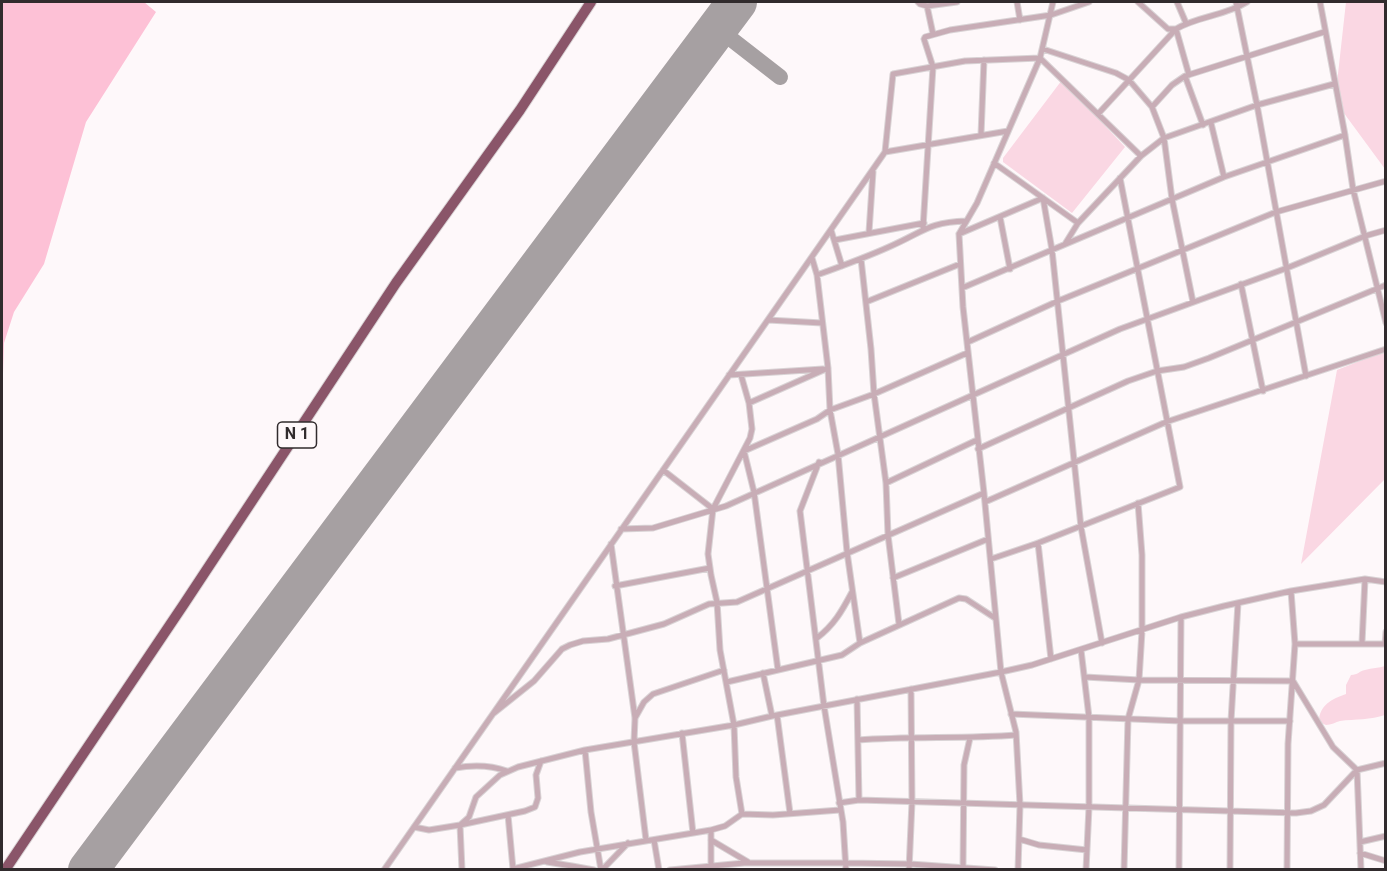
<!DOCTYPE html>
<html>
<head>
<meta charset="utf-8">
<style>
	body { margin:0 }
	#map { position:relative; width:1387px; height:871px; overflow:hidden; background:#fef8fa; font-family:Roboto,sans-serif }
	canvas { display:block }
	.frame { position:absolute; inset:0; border:3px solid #312b2d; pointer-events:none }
</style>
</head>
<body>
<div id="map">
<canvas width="1387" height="871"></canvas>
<div class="frame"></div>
</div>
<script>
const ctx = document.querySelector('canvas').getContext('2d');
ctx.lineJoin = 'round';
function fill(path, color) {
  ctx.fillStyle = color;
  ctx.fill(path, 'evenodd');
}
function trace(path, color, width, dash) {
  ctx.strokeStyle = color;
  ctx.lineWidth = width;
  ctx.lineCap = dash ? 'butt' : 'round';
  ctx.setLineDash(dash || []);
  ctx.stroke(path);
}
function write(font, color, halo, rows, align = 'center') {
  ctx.font = font + ' Roboto,sans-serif';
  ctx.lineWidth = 6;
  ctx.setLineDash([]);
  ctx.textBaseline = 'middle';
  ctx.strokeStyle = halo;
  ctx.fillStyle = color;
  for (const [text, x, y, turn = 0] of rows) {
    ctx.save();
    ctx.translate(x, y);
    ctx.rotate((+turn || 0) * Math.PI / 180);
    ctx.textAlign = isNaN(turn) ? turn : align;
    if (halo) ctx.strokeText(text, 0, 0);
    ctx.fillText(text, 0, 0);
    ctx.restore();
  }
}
fill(new Path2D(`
	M1346,2H1385V169L1335,101Z
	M1062,80L1125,147L1072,213L1003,162V158Z
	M1385,351V479L1301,564L1337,370Z
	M1385,666V715C1371,720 1355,719 1340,721C1336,722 1331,725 1326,725L1319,722C1319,705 1332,699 1346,694V685L1351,675C1358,675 1359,671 1365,670C1372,668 1379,668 1385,666Z`), '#fad7e3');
fill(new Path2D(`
	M2,2H144L156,12L86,122L44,264L14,312L4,343L2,404Z`), '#fdc1d6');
trace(new Path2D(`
	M717,28L780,77`), '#a6a0a2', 16);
trace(new Path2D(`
	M88,870L737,2`), '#a6a0a2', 40);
const street = new Path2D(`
	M918,2L920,4L927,6L933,34
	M1017,2L1020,20
	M1138,2L1168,29H1176L1189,75
	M1177,2L1186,23
	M1236,2L1257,105L1306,376
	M1320,2L1345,135L1353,189L1386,323
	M927,6L957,2
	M1043,49L1116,73L1129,80L1152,107L1164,138L1172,199L1193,302
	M1185,76L1203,125
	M1152,107L1172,85L1185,76L1324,32
	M1098,114L1176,29C1198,16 1225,16 1247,2
	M1211,123L1224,177
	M981,135L984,60
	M885,152L1008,131
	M994,163L1078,223
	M1000,217L1010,269
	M923,228L933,67L924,39L925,37L950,30L1051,15L1089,2
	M831,230L842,266
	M869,232L873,172
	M959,234L1043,198L1052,250L1081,527L1102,643
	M835,240L924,223
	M1065,244L1078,223L1141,156L1164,138L1257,105L1334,84
	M812,258L817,275L828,368L830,410L838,454L847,552L860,643
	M861,259L871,349L874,394L886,483L888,535L899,624
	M817,275C842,266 867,257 891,246C923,232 929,222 966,221
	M1241,284L1263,391
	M962,288L1224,177L1345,135
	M866,302L960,264
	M768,320L822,323
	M968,342L1058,301L1276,212L1386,181
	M729,375L823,369
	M741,375L749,403
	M978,449L1128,381L1157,371L1184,367L1209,358L1386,285
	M744,451L817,419L830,410L874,394L967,353
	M744,451L754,492L778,670
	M819,462L800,511L824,706L843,822L846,870
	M663,470L713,509L708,554L711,575L717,602L720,650L734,725L736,777L742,814
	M886,483L977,440
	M985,502L1166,422L1386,349
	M713,509L750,438L752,429L749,403L828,368
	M621,529L653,528L726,506L1120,329L1287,268L1365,236L1386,230
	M1038,543L1051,659
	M611,544L635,718L634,742L646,840
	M991,559L1038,543L1180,487L1120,178
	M893,578L988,539
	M615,586L710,568
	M1291,591L1295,644H1386
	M817,638C834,625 842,611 852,592
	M1362,643L1365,579
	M1385,644L1386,632
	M1081,650L1089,717V807L1086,870
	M763,673L772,716
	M1085,677L1139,680L1293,681L1333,747L1357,770L1361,870
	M727,682L842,655L860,643L959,598L966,599L995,618
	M857,699L859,800
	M494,713L534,681L562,649L570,645L583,641L608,639L664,624L709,604L737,602L984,493
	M1011,714L1181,721H1290
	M777,715L790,813
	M635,718L644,702L653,694L724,670
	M682,733L693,833
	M858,740C911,736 963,739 1016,735
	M585,750L591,812L601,870
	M455,768C472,765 490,765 507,771
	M839,803L859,800L1296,813L1311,811L1324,805L1357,770L1386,763
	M508,815L513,869L580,852L711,830L725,826L742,814L773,815L840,810
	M414,827L429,830L460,825L469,817L476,797L500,775L518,767L585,750L734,725L772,716L1001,672L1032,665L1181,617L1224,606L1291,591L1365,579L1386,582
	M1019,839L1039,845L1087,850
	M654,840L659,870
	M711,840L748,862
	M1360,842L1386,836
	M1360,853L1386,861
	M547,862L572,866
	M963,868L964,765L970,738
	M384,870L885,152L893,74L965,61L1040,58L1141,156
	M462,870L460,825L525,811L535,807L538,798L536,775L541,761
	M567,870L572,866L594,870
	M602,870L628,843
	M670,870L744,863H846L910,864L995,870
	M711,870V830
	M909,870L912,802L911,689
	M1018,870L1020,805L1016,732L1001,672L984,493L963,307L959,234L977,203L1040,58L1053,2
	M1124,870L1128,719L1139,680L1142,631V555L1138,503
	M1179,870L1181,617
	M1230,870L1231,721L1238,603
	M1287,870L1288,744L1295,644`);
const highway = new Path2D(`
	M5,870L184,604L396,283L520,110L591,2`);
trace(street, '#d9d3d5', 7);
trace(highway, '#d9d3d5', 12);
trace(street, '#c8adb6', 5);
trace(highway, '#8a5569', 10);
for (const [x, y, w] of [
	[297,435,39]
]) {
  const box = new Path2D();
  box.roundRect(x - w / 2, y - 13, w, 26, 4.5);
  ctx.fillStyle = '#fef8fa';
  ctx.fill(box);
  trace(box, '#312b2d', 1.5);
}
write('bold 16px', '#312b2d', null, [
	["N 1",297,435]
]);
</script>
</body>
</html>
